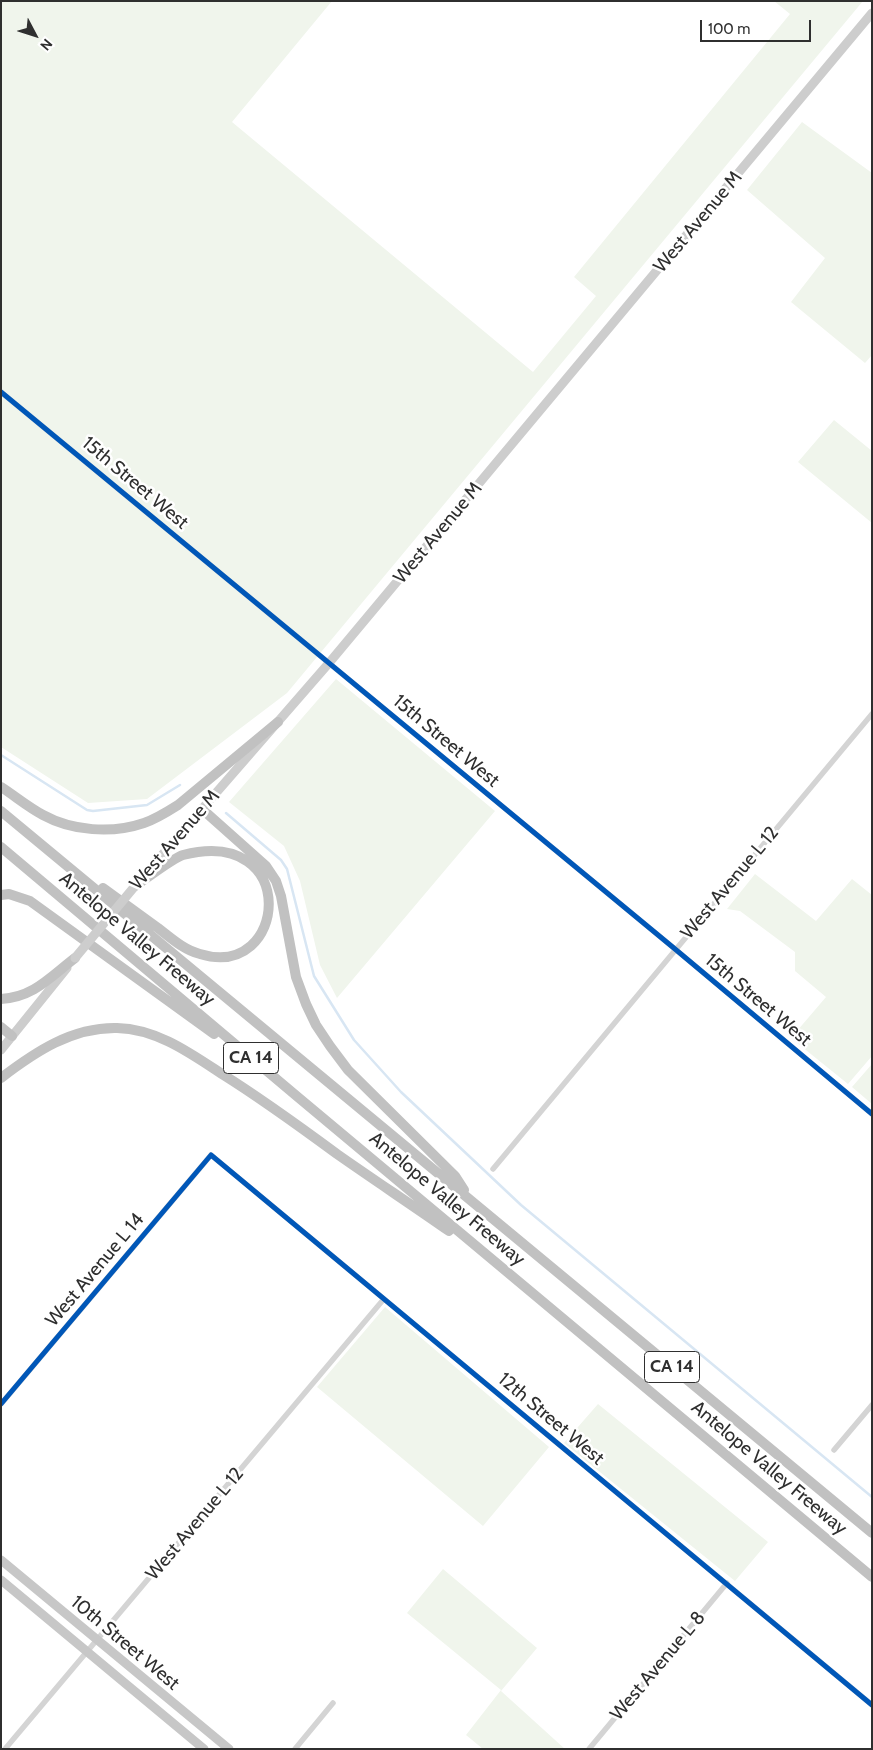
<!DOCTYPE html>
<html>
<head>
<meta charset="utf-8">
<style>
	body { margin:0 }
	#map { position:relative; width:873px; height:1750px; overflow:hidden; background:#fff; font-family:Cabin,sans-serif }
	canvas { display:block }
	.frame { position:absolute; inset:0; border:2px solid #2f2f2f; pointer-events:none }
	.north { position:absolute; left:10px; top:10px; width:50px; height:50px; -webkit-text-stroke:4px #fff; paint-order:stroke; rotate:130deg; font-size:14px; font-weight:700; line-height:20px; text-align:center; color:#2f2f2f }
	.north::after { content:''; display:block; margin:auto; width:18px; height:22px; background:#2f2f2f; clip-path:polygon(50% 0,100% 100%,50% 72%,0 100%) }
	.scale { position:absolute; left:700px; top:20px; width:111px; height:22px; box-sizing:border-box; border:2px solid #2f2f2f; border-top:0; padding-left:6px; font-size:15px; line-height:18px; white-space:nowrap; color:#2f2f2f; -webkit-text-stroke:4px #fff; paint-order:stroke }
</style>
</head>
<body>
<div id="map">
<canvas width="873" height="1750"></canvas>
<div class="frame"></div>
<div class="north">N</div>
<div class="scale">100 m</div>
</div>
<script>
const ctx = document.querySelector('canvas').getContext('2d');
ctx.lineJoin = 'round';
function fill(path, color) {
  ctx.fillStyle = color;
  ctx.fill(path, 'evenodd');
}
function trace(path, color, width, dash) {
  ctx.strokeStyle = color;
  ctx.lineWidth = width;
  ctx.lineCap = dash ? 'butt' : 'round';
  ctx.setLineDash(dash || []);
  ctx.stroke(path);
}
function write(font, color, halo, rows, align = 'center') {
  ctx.font = font + ' Cabin,sans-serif';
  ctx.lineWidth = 5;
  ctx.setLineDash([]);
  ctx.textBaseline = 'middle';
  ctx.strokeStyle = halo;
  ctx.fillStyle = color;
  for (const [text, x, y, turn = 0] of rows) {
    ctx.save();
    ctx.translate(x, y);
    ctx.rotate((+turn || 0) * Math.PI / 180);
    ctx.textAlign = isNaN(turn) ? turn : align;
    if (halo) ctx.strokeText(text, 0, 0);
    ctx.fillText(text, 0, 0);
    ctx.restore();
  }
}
fill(new Path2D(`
	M1,1H332L232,122L533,372L596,296L574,277L790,14L774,1H863L287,693L147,799L88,803L1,747Z
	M802,122L872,173V355L865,363L791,302L825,258L747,190Z
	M834,420L872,451V523L798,462Z
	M336,679L495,811L337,998L320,965L300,881L284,846L229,802Z
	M755,874L816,921L852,879L872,895V1056L848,1084L791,1038L826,997L795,971V952L740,911L727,909Z
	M872,1064V1104L852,1087Z
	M385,1307L549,1447L483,1526L317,1387Z
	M598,1404L768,1542L735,1581L564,1443Z
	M443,1569L537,1648L501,1691L565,1749H483L466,1735L501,1690L407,1613Z`), '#f0f5ec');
trace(new Path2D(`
	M1,755L87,810L93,811L147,805L180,785
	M226,813L281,860L287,869L314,976L354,1040L401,1092L521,1205L872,1497`), '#d8e6f3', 2.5);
trace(new Path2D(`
	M1,392L675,949L872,1114
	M493,1169L872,714
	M1,1404L211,1155L872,1705
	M834,1450L872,1405
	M5,1749L383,1300
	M295,1749L333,1703
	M589,1749L727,1583`), '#d4d4d4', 5.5);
trace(new Path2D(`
	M142,878L329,663L872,13
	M1,1050L67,968`), '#cdcdcd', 9);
trace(new Path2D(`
	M1,1560L229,1749
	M1,1580L204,1749`), '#c7c7c7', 9);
trace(new Path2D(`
	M1,787C15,796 28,807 43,815C72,831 112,834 144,823C156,819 167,812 178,805L278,722
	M202,809L266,866L276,881L281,896L296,977L306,1004L316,1025L330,1046L348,1070L455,1176L464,1190
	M1,811L872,1533
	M1,847L299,1098L872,1577
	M103,888C121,901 140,915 158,928C171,938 184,950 200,954C288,981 301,825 183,855C173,858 146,879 135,886
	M1,895L9,894L30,901L214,1034
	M1,999C34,997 50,977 75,958
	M1,1027L12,1036
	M1,1078C35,1052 72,1027 117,1028C157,1029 190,1053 222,1074C262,1099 299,1126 337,1154C374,1180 412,1205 449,1231`), '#c1c1c1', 10);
trace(new Path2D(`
	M75,958L135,886`), '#cdcdcd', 9);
trace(new Path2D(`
	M1,392L675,949L872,1114
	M1,1404L211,1155L872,1705`), '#0057b8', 5);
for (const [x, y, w] of [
	[251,1058,55],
	[672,1367,55]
]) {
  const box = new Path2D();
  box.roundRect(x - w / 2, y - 15.5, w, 31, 4);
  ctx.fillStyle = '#fff';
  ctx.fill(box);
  trace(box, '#2f2f2f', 1);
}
write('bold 18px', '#2f2f2f', null, [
	["CA 14",251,1058],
	["CA 14",672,1367]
]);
write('19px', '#2f2f2f', '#fff', [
	["West Avenue M",698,222,-50],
	["15th Street West",135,483,40],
	["West Avenue M",438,533,-50],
	["15th Street West",446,741,40],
	["West Avenue M",175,840,-49],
	["West Avenue L 12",730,883,-50],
	["Antelope Valley Freeway",137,939,40],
	["15th Street West",758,1000,40],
	["Antelope Valley Freeway",447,1199,40],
	["West Avenue L 14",95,1270,-50],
	["12th Street West",551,1419,40],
	["Antelope Valley Freeway",769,1468,40],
	["West Avenue L 12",195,1524,-50],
	["10th Street West",125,1643,40],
	["West Avenue L 8",658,1666,-50]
]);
</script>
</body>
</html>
